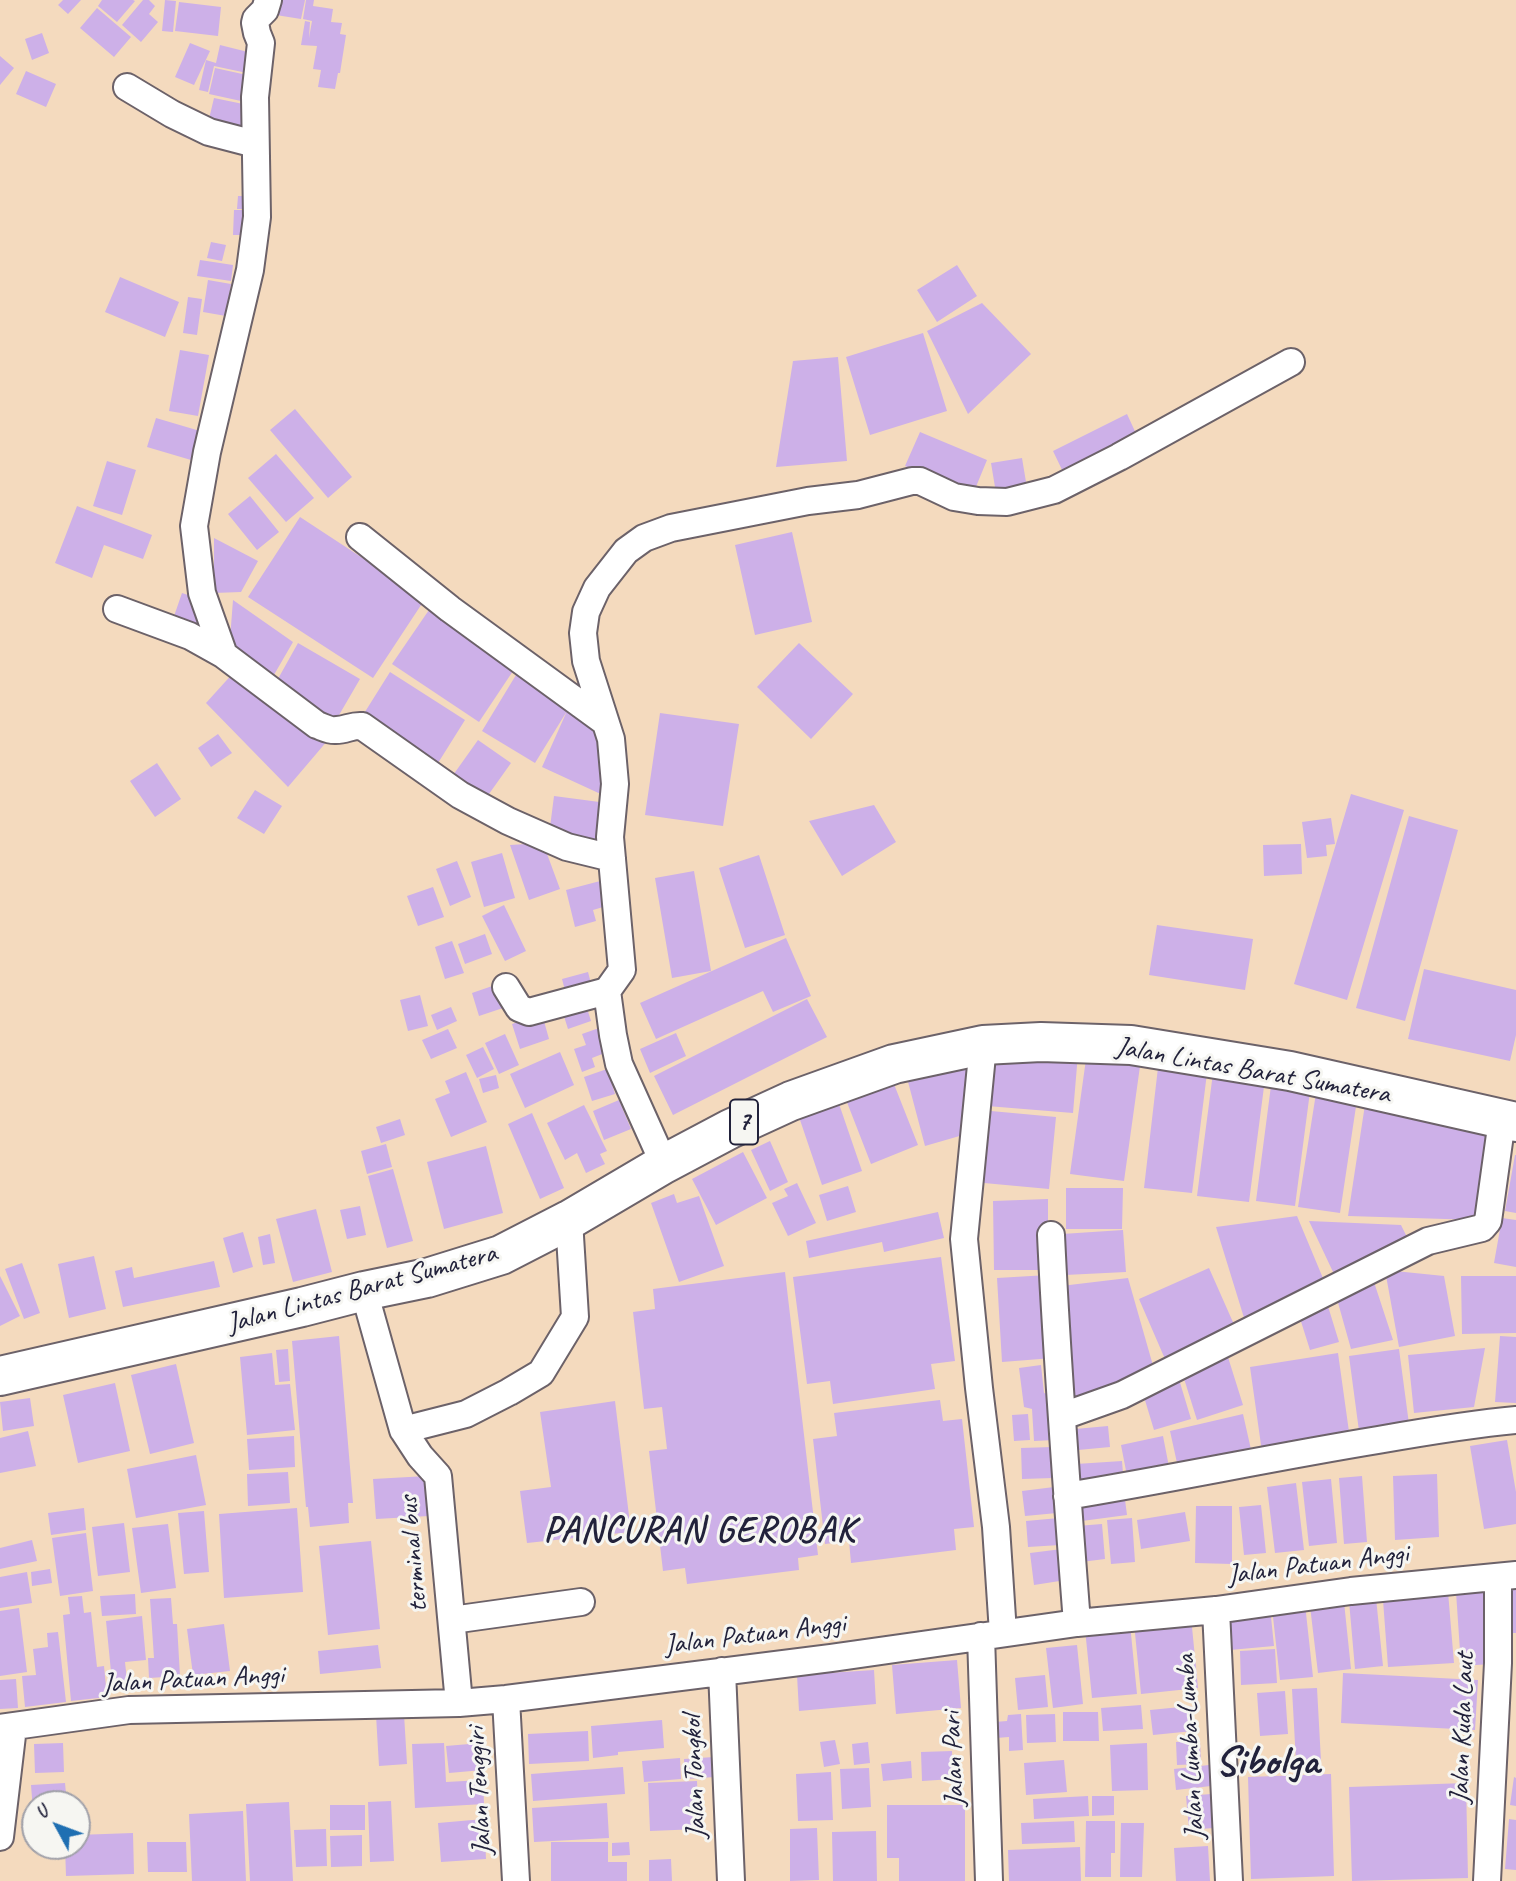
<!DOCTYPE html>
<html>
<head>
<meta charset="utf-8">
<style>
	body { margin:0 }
	#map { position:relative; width:1516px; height:1881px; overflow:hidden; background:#f4dabe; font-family:Caveat,sans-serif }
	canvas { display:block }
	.north { position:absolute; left:21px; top:1790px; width:70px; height:70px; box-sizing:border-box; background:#f6f6f2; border:2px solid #a1a1a9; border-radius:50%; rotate:311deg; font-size:19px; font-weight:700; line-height:28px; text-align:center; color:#22223b }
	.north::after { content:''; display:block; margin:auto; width:24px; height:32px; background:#1f6fb2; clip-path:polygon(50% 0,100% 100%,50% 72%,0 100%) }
</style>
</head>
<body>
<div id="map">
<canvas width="1516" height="1881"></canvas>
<div class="north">U</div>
</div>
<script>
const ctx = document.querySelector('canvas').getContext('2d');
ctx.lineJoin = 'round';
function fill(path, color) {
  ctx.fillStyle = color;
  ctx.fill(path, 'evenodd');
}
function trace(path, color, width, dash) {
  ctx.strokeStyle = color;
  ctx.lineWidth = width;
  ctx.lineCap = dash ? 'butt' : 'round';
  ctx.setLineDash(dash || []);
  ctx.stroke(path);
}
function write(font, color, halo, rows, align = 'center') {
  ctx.font = font + ' Caveat,sans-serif';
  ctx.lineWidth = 6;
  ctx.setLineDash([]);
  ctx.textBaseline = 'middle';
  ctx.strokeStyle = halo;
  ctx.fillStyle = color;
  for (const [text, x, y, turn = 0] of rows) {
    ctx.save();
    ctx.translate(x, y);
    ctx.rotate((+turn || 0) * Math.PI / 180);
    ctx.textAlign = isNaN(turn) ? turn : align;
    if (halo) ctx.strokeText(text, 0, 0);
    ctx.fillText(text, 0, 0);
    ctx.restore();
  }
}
fill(new Path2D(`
	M63,0H81L68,14L58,5Z
	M102,0H133L135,1L117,22L98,6Z
	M143,0H149L155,6L149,14L158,22L141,42L122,25Z
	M165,0L176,1L173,32L162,31Z
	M278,0H305L301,19L276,15Z
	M306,0H314L313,6L333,9L331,22L342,23L340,34L346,35L340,73H338L335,89L318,87L321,70L313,69L317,46L301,45L305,21L310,22L309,38L312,21L303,19Z
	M179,2L221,7L218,36L175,31Z
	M97,8L131,37L114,57L80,28Z
	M42,33L49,53L32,60L25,39Z
	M190,43L210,51L194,85L175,77Z
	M220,45L252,53L247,73L214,66L208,92L199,90L206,60L216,63Z
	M0,56L14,68L0,85Z
	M215,68L247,75L241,101L209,94Z
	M26,71L56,84L46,107L16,94Z
	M214,98L248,105L243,127L209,119Z
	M238,196H255L254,209H237Z
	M234,210H255L254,235H233Z
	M211,242L226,245L222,261L207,258Z
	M200,260L233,265L231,281L197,276Z
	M957,265L977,296L937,322L917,290Z
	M120,277L179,302L165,337L105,312Z
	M208,280L231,284L226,316L203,312Z
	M188,297L202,299L197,335L183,333Z
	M982,303L1031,354L968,414L927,331Z
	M923,333L947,411L870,435L846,357Z
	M180,350L209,355L198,416L169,411Z
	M838,357L847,461L776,467L793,361Z
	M295,409L352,477L328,498L270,430Z
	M1127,414L1139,440L1065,476L1053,451Z
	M156,418L200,431L191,460L147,447Z
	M920,432L987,460L973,494L905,466Z
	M276,454L314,498L286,522L248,478Z
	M1022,458L1027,488L996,493L991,463Z
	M107,461L136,470L122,515L93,506Z
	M250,496L279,532L257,550L228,514Z
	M77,506L152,535L143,559L104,545L92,578L55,563Z
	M300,517L425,599L373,678L248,597Z
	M792,532L812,622L755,635L735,545Z
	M214,538L258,561L241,592L214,593Z
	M182,593L200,599L208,634L172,622Z
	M233,600L293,642L271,680L229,652Z
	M431,607L517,665L479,722L392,664Z
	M298,643L360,679L335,722L274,686Z
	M799,643L853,694L811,739L757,687Z
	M519,670L572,703L535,763L482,731Z
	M235,671L328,740L288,787L206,703Z
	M390,672L465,720L438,763L363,715Z
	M567,711L602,727L605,796L542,767Z
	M660,713L739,724L723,826L645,815Z
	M218,734L232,753L211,767L198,748Z
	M478,740L511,763L484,801L451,778Z
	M157,763L181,799L155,817L130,781Z
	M255,790L282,806L264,834L237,818Z
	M1351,794L1404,810L1347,1000L1294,984Z
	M554,796L607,803L602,842L549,835Z
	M874,805L896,842L842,876L809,821Z
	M1409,816L1458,830L1405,1021L1356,1008Z
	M1331,818L1335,844L1326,845L1327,856L1307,858L1302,822Z
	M543,843L560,889L529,900L510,845Z
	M1301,844L1302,874L1264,876L1263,845Z
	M502,853L515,898L484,907L471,862Z
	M759,855L785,935L745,948L719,868Z
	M457,861L471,897L450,906L436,869Z
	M694,871L711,971L672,978L655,878Z
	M604,880L610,905L593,910L596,921L575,927L566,890Z
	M433,887L444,917L418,926L407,896Z
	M504,905L526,951L505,961L482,916Z
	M1157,925L1253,939L1245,990L1149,975Z
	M485,934L492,954L465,964L458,944Z
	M786,938L811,996L773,1012L763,991L656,1039L640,1003Z
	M452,941L464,973L445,979L435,947Z
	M1424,969L1516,990V1035L1510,1061L1408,1039Z
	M588,972L593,991L567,998L562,979Z
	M501,983L509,1006L479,1016L472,993Z
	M420,995L428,1026L408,1031L400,1000Z
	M807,999L827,1037L673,1115L654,1076Z
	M585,1002L591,1021L568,1029L562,1010Z
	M451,1007L457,1021L437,1030L431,1015Z
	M542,1014L549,1039L520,1049L512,1024Z
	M602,1027L610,1051L592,1058L595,1067L582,1072L574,1049L586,1045L582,1034Z
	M448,1029L457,1048L431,1059L422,1040Z
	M676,1033L686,1056L650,1073L640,1049Z
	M505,1034L519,1065L499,1074L485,1043Z
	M993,1046L1078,1054L1073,1113L987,1106Z
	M483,1047L494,1069L477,1078L466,1055Z
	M560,1052L574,1085L525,1108L510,1074Z
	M1087,1052L1141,1059L1124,1181L1070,1174Z
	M1159,1059L1208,1065L1192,1193L1144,1188Z
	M970,1061L963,1135L925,1146L907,1078Z
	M607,1069L615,1094L592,1101L584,1077Z
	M466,1072L487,1122L451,1137L435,1099L450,1093L445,1081Z
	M1213,1073L1265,1079L1249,1202L1197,1196Z
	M890,1074L918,1145L871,1164L843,1092Z
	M496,1075L499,1088L483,1093L479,1079Z
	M1272,1078L1311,1084L1295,1206L1256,1201Z
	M1317,1087L1358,1093L1340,1213L1298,1207Z
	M1366,1098L1491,1127L1478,1220L1348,1216Z
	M619,1100L631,1129L604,1140L593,1111Z
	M838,1101L862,1171L822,1185L798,1114Z
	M584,1105L607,1151L600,1154L605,1164L586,1173L577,1153L565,1160L547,1123Z
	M991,1111L1056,1117L1049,1189L984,1183Z
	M532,1113L564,1188L540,1199L508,1124Z
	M400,1119L405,1135L381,1143L376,1127Z
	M770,1141L788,1182L770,1191L751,1150Z
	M386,1144L392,1167L367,1174L361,1151Z
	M486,1146L503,1213L444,1229L427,1162Z
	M743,1152L767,1198L716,1225L692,1179Z
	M1515,1155H1516V1213L1505,1211Z
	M393,1169L413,1241L387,1248L368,1176Z
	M797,1183L816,1223L788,1236L772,1203L788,1196L784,1189Z
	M848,1186L856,1212L827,1221L819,1195Z
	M1066,1188H1123L1122,1229H1066Z
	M674,1194L677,1203L699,1196L724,1266L679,1282L651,1203Z
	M1048,1199V1270H994L993,1201Z
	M360,1206L366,1235L347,1239L340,1210Z
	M316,1209L332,1272L293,1282L276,1219Z
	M938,1212L944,1238L884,1252L882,1242L809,1258L806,1241Z
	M1297,1216L1325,1283L1245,1321L1216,1227Z
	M1502,1218L1516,1220V1267L1494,1263Z
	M1309,1221L1401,1225L1408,1239L1334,1274Z
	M1123,1230L1126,1272L1065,1275L1062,1234Z
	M243,1232L253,1267L233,1273L223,1238Z
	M270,1234L275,1263L263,1265L258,1237Z
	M94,1256L106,1309L69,1318L58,1264Z
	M941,1257L955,1361L931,1364L935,1389L833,1404L830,1381L807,1384L793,1277Z
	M214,1261L220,1287L123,1307L115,1271L132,1267L134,1278Z
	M22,1263L40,1313L24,1319L5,1269Z
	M1209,1268L1236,1329L1165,1359L1139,1299Z
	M1385,1270L1444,1276L1455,1336L1399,1347Z
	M785,1272L818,1555L798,1558L799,1570L687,1584L685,1568L663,1571L649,1451L667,1449L662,1407L644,1409L633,1312L655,1309L653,1289Z
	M1048,1275L1053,1358L1002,1362L997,1278Z
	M0,1276L20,1316L0,1326Z
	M1461,1276H1516V1333L1462,1334Z
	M1128,1278L1154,1369L1071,1400L1061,1286Z
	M1373,1279L1393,1340L1351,1349L1335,1292Z
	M1327,1303L1339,1342L1310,1350L1298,1312Z
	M339,1336L353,1503H348L349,1523L310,1527L308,1507H306L292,1341Z
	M1500,1336L1516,1337V1403L1495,1402Z
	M1485,1348L1474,1407L1414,1413L1408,1355Z
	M288,1349L290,1381L279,1382L276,1350Z
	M1399,1349L1409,1424L1359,1431L1349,1356Z
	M272,1353L275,1385L290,1384L295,1430L247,1435L240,1357Z
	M1338,1353L1350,1439L1262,1452L1250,1367Z
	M1227,1354L1243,1405L1197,1420L1181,1369Z
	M176,1364L194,1443L150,1454L131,1375Z
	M1041,1365L1044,1393L1051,1395L1054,1440L1034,1441L1032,1409L1024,1407L1019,1368Z
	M1178,1376L1191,1419L1154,1430L1141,1387Z
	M115,1383L130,1451L78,1463L63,1395Z
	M30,1398L34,1426L3,1431L0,1402Z
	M940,1400L943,1421L962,1419L974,1527L954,1529L956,1550L851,1563L849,1541L825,1544L813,1439L837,1436L834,1413Z
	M615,1401L631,1532L527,1543L520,1491L551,1487L540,1412Z
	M1028,1414L1030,1440L1014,1441L1012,1415Z
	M1243,1414L1252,1454L1179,1472L1170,1431Z
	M1108,1426L1110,1447L1078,1450L1075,1429Z
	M28,1431L36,1466L0,1473V1438Z
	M294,1436L295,1467L249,1470L247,1439Z
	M1163,1436L1170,1472L1128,1481L1121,1445Z
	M1507,1440L1516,1492V1524L1484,1529L1470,1446Z
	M1052,1447L1053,1478L1022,1479L1021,1448Z
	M196,1455L206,1505L136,1518L127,1469Z
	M1122,1461L1124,1485L1077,1489L1076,1464Z
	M288,1472L290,1503L248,1506L247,1474Z
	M1437,1474L1439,1537L1395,1540L1393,1476Z
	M427,1476L429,1516L376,1519L373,1479Z
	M1362,1476L1367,1542L1344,1544L1339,1478Z
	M1331,1479L1337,1543L1309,1546L1302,1482Z
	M1296,1483L1304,1550L1275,1553L1267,1487Z
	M1054,1487L1057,1513L1025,1516L1022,1491Z
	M1124,1492L1127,1515L1082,1521L1079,1499Z
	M1261,1505L1266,1553L1244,1555L1239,1507Z
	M1196,1506H1232V1564L1195,1563Z
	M84,1508L86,1530L51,1535L48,1513Z
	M297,1508L303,1592L224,1598L219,1514Z
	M204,1511L209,1572L184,1574L178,1513Z
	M1185,1512L1190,1541L1141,1549L1137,1520Z
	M1059,1518L1060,1545L1028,1547L1026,1521Z
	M1132,1518L1135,1562L1111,1564L1107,1520Z
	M124,1523L130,1572L98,1576L92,1527Z
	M168,1524L176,1588L141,1593L132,1528Z
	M1102,1524L1105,1559L1081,1562L1077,1526Z
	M86,1533L93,1591L60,1596L52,1538Z
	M32,1540L37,1561L0,1569V1548Z
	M371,1541L380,1629L328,1635L319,1546Z
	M1062,1549L1066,1580L1034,1585L1030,1553Z
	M50,1569L52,1583L32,1586L31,1572Z
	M27,1572L32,1603L0,1608V1577Z
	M1501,1579H1516V1633H1503Z
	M1486,1589L1491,1664L1461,1666L1456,1592Z
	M1448,1592L1454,1663L1388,1667L1383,1600Z
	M135,1594L136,1614L102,1616L100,1596Z
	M82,1596L84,1613L91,1612L97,1667L104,1666L107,1697L71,1701L63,1615L70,1614L68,1597Z
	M171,1598L173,1624H177L180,1676L149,1678L148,1658H154L150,1599Z
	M1376,1598L1383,1666L1355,1669L1349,1601Z
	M1344,1602L1351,1669L1318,1673L1310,1606Z
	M1305,1604L1313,1677L1280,1680L1272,1608Z
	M1270,1607L1274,1646L1230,1650L1226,1612Z
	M19,1608L27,1672L0,1676V1611Z
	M142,1616L146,1660L125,1662L128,1690L113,1692L106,1621Z
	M1191,1617L1198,1688L1141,1694L1134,1623Z
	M224,1624L230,1671L193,1675L187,1629Z
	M1130,1624L1137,1694L1092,1698L1085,1629Z
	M58,1632L66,1702L25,1707L22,1676L36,1675L33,1649L48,1647L47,1633Z
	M378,1645L381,1668L320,1674L318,1651Z
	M1077,1645L1083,1704L1053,1708L1046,1648Z
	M1275,1649L1277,1683L1241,1685L1240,1651Z
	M957,1660L961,1708L896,1714L892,1665Z
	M874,1670L876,1704L799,1711L797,1675Z
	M1343,1673L1478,1680L1475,1730L1341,1723Z
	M1045,1675L1048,1707L1018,1710L1015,1678Z
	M16,1679L18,1708L0,1709V1680Z
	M1317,1688L1321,1761L1296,1762L1292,1689Z
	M1285,1691L1288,1734L1260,1736L1257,1693Z
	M1141,1705L1143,1729L1103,1731L1101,1708Z
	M1191,1706L1193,1731L1153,1735L1150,1710Z
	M1063,1712H1098L1099,1741H1063Z
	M404,1714L407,1764L379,1766L376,1715Z
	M1021,1714L1023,1750L1009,1751V1737L996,1738L995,1722L1007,1721L1008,1715Z
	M1055,1714L1056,1742L1027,1743L1026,1715Z
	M662,1720L664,1748L618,1752V1755L593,1758L591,1726Z
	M588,1731L589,1761L529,1764L528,1734Z
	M835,1740L840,1764L824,1767L820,1742Z
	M1200,1741L1201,1764L1177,1765L1176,1742Z
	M868,1742L870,1763L854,1765L852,1744Z
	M63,1743L64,1772L35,1773L34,1744Z
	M444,1743L446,1782L483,1780L484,1804L415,1808L412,1744Z
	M481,1743L483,1770L449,1773L446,1746Z
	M1147,1743L1148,1790L1112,1791L1110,1745Z
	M952,1751L953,1779L922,1781L921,1752Z
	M714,1757L715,1777L685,1779L684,1759Z
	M680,1758L681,1779L644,1782L642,1761Z
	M1064,1760L1067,1792L1026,1795L1024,1763Z
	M911,1761L912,1778L883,1781L881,1764Z
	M1209,1765L1211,1786L1176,1790L1174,1769Z
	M623,1767L625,1794L533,1801L531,1774Z
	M869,1768L871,1807L842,1809L840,1769Z
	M831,1772L833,1820L798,1821L796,1774Z
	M1331,1774L1334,1876L1251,1879L1248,1777Z
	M1514,1777L1516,1778V1806L1510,1805Z
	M697,1781L699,1829L650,1831L648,1783Z
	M65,1783L67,1804H35V1811H33L31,1785Z
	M1466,1783L1468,1878L1352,1881L1349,1787Z
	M1211,1794L1213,1828L1189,1830L1186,1796Z
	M1088,1796L1089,1816L1034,1819L1033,1799Z
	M1092,1796H1114V1815L1092,1816Z
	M391,1801L394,1861L370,1862L368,1802Z
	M289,1802L293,1881H250L246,1804Z
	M607,1803L609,1838L534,1842L532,1808Z
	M330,1805H365V1830H330Z
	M887,1805H965V1881H899V1858H887Z
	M243,1811L246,1881H192L189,1814Z
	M484,1819L486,1859L441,1862L438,1823Z
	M1509,1819L1516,1820V1870L1505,1869Z
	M1074,1821L1075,1842L1022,1844L1021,1823Z
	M1086,1821H1115V1853H1111V1877H1085Z
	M1121,1823H1144L1142,1877H1120Z
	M817,1828L819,1880L790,1881V1829Z
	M326,1829L327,1866L296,1867L294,1830Z
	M876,1831L877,1881H833L832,1832Z
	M133,1833L134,1874L66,1876L65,1846H77V1835Z
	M362,1835V1866L331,1867L330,1836Z
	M147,1842H186L187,1872H148Z
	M551,1842H608V1862H627V1881H551Z
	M629,1842L630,1855L612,1856V1843Z
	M1208,1846L1210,1881H1176L1174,1848Z
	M1080,1847L1081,1881H1009L1008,1850Z
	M671,1859L672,1881H649V1860Z`), '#cdb0e8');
const minor = new Path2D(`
	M127,87L172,114L209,132L255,144
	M360,537L450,609L605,722
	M117,609L190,636L224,655L317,725C323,727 330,731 336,730C346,730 352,725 362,726L460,795L508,821L567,847L612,858
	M224,655L202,593L194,526L207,452L250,270L257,217L255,97L261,43L257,33L255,23L256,19L265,10L268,0
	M506,987L519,1008L529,1012L607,991
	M983,1045L964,1239L979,1388L996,1527L1003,1633
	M664,1164L619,1064L613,1035L607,991L622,970L610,837L615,784L611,739L586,661L583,633L586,612L597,588L626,551L644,538L671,528L808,501L858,495L912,481H920L954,497L978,501L1007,502L1054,490L1119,457L1291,362
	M1051,1235C1057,1364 1067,1494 1077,1623
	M364,1291L403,1430L420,1456L438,1476L459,1703
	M1063,1416L1122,1395L1428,1241L1482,1228L1488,1221L1502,1120
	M403,1430L466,1414L509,1392L541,1373L575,1317L569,1220
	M1067,1496C1171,1479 1274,1457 1378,1440C1424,1432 1470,1424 1516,1420
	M1216,1610L1229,1881
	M452,1620L581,1602
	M981,1636L989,1881
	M722,1671L731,1881
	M506,1699L516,1881
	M0,1728L129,1710L459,1703L506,1699L831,1658L1077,1623L1216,1610L1351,1591L1516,1575
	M0,1837L13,1727
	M1487,1881L1498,1663V1577`);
const highway = new Path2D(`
	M0,1376L302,1307L364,1291L427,1278L501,1255L569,1220L664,1164L730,1129L791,1101L894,1064L983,1045L1041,1042L1131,1045L1290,1071L1516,1122`);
trace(minor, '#6c6269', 30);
trace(highway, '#6c6269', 42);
trace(minor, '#fff', 26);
trace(highway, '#fff', 38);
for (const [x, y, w] of [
	[744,1122,28]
]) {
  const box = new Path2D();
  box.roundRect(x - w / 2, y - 22.5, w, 45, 5);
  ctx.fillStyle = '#f6f6f2';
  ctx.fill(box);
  trace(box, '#22223b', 2);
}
write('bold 26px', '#22223b', null, [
	["7",744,1122]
]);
write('28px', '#22223b', '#f6f6f2', [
	["Jalan Lintas Barat Sumatera",1253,1071,10],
	["Jalan Lintas Barat Sumatera",362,1289,-15],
	["terminal bus",414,1554,-95],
	["Jalan Patuan Anggi",1318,1565,-7],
	["Jalan Patuan Anggi",755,1635,-7],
	["Jalan Patuan Anggi",193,1680,-3],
	["Jalan Kuda Laut",1463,1728,-88],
	["Jalan Lumba-Lumba",1191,1747,-93],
	["Jalan Pari",954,1759,-92],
	["Jalan Tongkol",695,1777,-92],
	["Jalan Tenggiri",480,1791,-93]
]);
ctx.letterSpacing = '2px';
write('bold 35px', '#22223b', '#f6f6f2', [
	["PANCURAN GEROBAK",700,1532]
]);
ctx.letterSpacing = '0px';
write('bold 42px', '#22223b', '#f6f6f2', [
	["Sibolga",1267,1763]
]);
</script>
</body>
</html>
